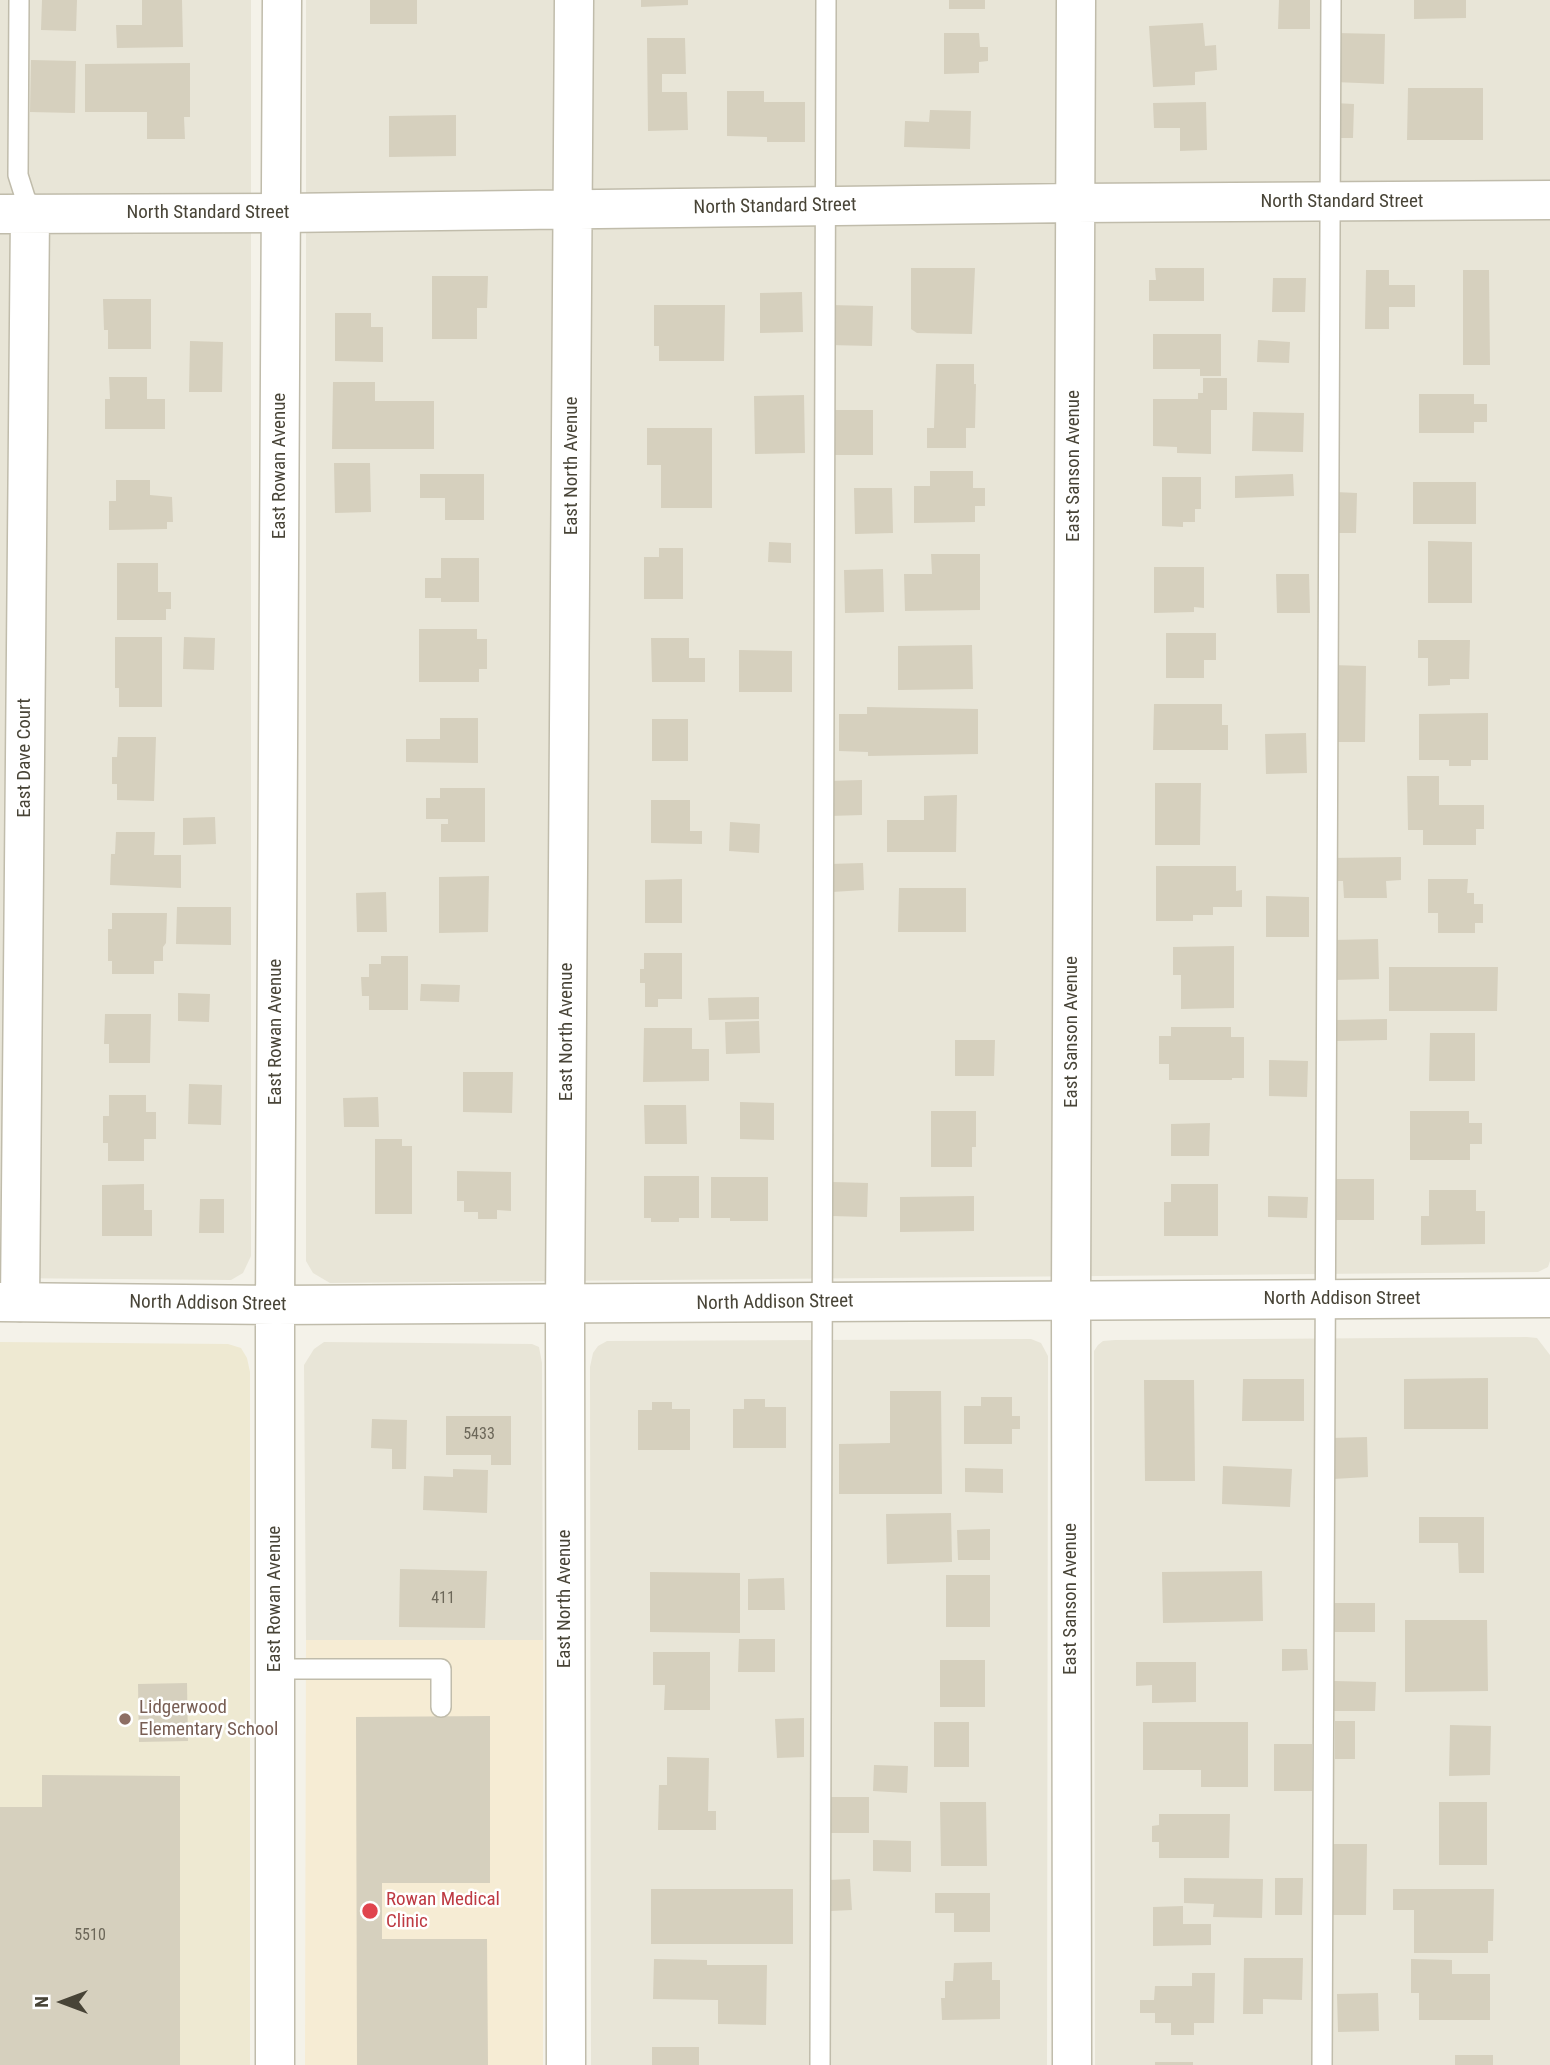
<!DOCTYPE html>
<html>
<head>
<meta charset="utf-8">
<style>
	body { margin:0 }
	#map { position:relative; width:1550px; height:2065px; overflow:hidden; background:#f4f2e9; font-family:"Roboto Condensed",sans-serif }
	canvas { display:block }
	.north { position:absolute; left:28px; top:1967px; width:70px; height:70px; -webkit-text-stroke:5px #fff; paint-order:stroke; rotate:270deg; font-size:19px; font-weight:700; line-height:28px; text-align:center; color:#484437 }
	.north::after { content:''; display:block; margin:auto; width:24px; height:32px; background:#484437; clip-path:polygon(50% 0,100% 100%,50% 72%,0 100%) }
</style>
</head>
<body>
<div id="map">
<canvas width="1550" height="2065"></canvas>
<div class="north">N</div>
</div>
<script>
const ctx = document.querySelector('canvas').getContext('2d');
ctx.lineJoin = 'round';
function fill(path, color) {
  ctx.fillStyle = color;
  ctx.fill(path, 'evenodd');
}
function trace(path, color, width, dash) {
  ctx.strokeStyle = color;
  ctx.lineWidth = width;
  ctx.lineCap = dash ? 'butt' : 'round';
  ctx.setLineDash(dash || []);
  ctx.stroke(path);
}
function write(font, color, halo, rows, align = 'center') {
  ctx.font = font + ' "Roboto Condensed",sans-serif';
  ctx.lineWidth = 5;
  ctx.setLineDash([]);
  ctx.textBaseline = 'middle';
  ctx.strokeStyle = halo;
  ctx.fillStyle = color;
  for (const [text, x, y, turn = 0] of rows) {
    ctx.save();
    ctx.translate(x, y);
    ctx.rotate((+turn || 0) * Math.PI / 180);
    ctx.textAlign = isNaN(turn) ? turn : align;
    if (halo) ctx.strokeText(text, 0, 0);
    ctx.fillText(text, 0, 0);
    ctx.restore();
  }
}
fill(new Path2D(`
	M0,0H251V1256L243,1273L231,1280L0,1278Z
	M306,0H1550V1261L1548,1267L1538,1272L330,1283L313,1273L306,1261Z
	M1527,1337L1537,1338L1550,1355V2065H1095L1094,1367V1351L1098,1345L1103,1341L1115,1340Z
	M1031,1339L1041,1343L1048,1356L1047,2065H591L590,1367L593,1353L598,1346L607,1341Z
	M324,1342L532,1344L539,1347L542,1363L543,1640H306L304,1365L314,1349Z`), '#e8e5d7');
fill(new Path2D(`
	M306,1640H543V2065H305Z`), '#f6ecd4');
fill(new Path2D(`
	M0,1342L228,1344L241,1348L247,1358L250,1372V2065H0Z`), '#eee9d2');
fill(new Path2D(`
	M42,0H77L76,31L41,30Z
	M142,0H182L183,47L117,48L116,25H142Z
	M370,0H417V24H370Z
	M641,0H688V5L641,7Z
	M949,0H985V9H949Z
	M1279,0H1310V29H1278Z
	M1414,0H1466V18L1414,19Z
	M1203,23L1205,46L1216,45L1217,70L1195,72V85L1153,87L1149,26Z
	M944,33H979L980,47H988V61L979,62V73L944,74Z
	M1335,33L1385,34L1384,84L1334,82Z
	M647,38H685L686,74H662V92H687L688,130L648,131Z
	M31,60L76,61L75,113L30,112Z
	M190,63V117H184L185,139H147V112H85V64Z
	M1408,88H1483V140H1407Z
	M727,91H764V102H805V142H767V137L727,136Z
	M1206,102L1207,150L1180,151V128H1154L1153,103Z
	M1334,103L1354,104L1353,138H1333Z
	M930,110L971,111L970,149L904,147L905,121L929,122Z
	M456,115V156L389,157V116Z
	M911,268H975L972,334L917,333L911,329Z
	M1155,268H1204V301H1149V280H1156Z
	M1366,270H1389V285H1415V307H1389V329H1365Z
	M1463,270H1489L1490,365H1463Z
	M432,276H488L487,308H477V339H432Z
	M1273,278H1306L1305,312H1272Z
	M802,292L803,332L760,333V293Z
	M103,299H151V349H108V330H104Z
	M654,305H725L724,361H659V346H654Z
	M830,305L873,306L872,346L829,345Z
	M335,313H371V327H383V362L335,361Z
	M1153,334H1221V376H1200V369H1153Z
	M1258,340L1290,342L1289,363L1257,362Z
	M190,341L223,342L222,392H189Z
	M936,364H974V384H976L975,428H966V448H927V428H934Z
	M109,377H147V399H165V429H105V399H110Z
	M1203,378H1227V410H1211V454L1177,453V447L1153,446V399H1198V393H1203Z
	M333,382H375V401H434V449H332Z
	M1419,394H1474V404H1487V422H1474V433H1419Z
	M804,395L805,453L755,454L754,396Z
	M829,410H873V455H829Z
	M1253,412L1304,413L1303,452L1252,451Z
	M647,428H712V508H661V465H647Z
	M334,463H370L371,512L335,513Z
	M930,471H973V488H985V506H975V522L914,523V486H930Z
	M420,474H484V520H445V498H420Z
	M1293,474L1294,496L1235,498V476Z
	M1162,477H1201V509H1195V522H1183V527L1162,526Z
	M116,480H150V495L172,497L173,522H167V529L109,530V501H116Z
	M1413,482H1476V524H1413Z
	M854,488H892L893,533L855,534Z
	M1335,492L1357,493L1356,533H1334Z
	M1428,541L1472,542V603H1428Z
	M769,542L791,543V563L768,562Z
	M659,548H683V599H644V557H659Z
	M931,554H980V610L905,611L904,574H932Z
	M441,558H479V602H441V598H425V578H441Z
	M117,563H158V592H171V609H166V620H117Z
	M1154,567H1204V608L1194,607V612L1154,613Z
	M883,569L884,612L845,613L844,570Z
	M1276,574H1309L1310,613H1277Z
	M419,629H477V639H487V669H479V682H419Z
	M1166,633H1216V660H1204V678H1166Z
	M115,637H162V707H119V688H115Z
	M184,637L215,638L214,670L183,669Z
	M651,638H689V658H705V682H652Z
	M1418,640H1470L1469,679H1450V685L1428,686V658H1418Z
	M972,645L973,689L898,690V646Z
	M739,650L792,651V692H739Z
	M1332,665L1366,666L1365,742H1331Z
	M1154,704H1222V725H1228V750H1153Z
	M867,707L978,709V754L868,756V752L839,751V714H867Z
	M1488,713V760H1471V766H1449V760H1419V714Z
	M440,718H478V763L406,762V739H440Z
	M652,719H688V761H652Z
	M1306,733L1307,773L1266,774L1265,734Z
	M118,737H156L154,801L117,800V784H112V757H117Z
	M1407,776H1439V805H1484V829H1476V845H1423V830H1408Z
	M862,780V815L829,816L828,781Z
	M1155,783H1201L1200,845H1155Z
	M440,788H485V842H441V824H448V819H426V798H440Z
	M957,795L956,852H887V820H924V796Z
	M651,800H690V831H702V844L651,843Z
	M215,817L216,844L183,845V818Z
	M730,822L760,824L759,853L729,851Z
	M116,832H155L154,855H181V888L110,885L111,854H115Z
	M1401,857V880L1386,881L1387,898H1344L1343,881H1332L1331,858Z
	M863,863L864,890L832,892L830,864Z
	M1156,866H1236V891L1242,890V907H1213V915H1193V921H1156Z
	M489,876L488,932L439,933V877Z
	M682,879V923H645V880Z
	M1428,879H1468L1467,893H1474V904H1483V923H1475V933H1438V913H1428Z
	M899,888H966V932H898Z
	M386,892L387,932H357L356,893Z
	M1266,896L1309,897V937H1266Z
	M177,907H231V945L176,944Z
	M112,913H167L166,943L163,947V961H154V974H112V961H108V929H112Z
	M1378,939L1379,979L1333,980V940Z
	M1234,946V1008L1181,1009V975H1173V947Z
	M644,953H682V999H658V1007H645V983H640V969H644Z
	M381,956H408V1010H369V996H362L361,977H369V964H381Z
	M1389,967H1498L1497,1011H1389Z
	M421,984L460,985L459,1002L420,1001Z
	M178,993L210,994L209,1022L178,1021Z
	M759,997V1019L709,1020L708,998Z
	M105,1014H151L150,1063H109V1044H104Z
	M1387,1019V1040L1336,1041L1335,1020Z
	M759,1021L760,1053L726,1054L725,1022Z
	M1171,1027H1231V1037H1244V1078H1232V1080H1169V1064H1159V1036H1171Z
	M644,1028H692V1049H709V1081L643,1082Z
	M1430,1033H1475V1081H1429Z
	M955,1040H995L994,1076H955Z
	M1269,1060L1308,1061L1307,1097L1269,1096Z
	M463,1072H513L512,1113L463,1112Z
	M189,1084L222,1085L221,1125L188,1124Z
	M109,1095H146V1112H156V1139H144V1161H108V1143H103V1116H109Z
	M378,1097L379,1127H344L343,1098Z
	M740,1102L774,1103V1140L740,1139Z
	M644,1105H686L687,1144H645Z
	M931,1111H976V1147H972V1167H931Z
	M1410,1111H1469V1123H1482V1144H1470V1160H1410Z
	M1210,1123L1209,1156H1171V1124Z
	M375,1139H402V1146H412V1214H375Z
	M457,1171L511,1172V1211L497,1210V1219H478V1212H464V1201H457Z
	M644,1176H699V1218H679V1222H651V1218H644Z
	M711,1177H768V1221H730V1218H711Z
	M1333,1179H1374V1220H1333Z
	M832,1182L868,1183L867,1217L832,1216Z
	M144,1184V1210H152V1236H102V1185Z
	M1171,1184H1218V1236H1164V1202H1171Z
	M1429,1190H1476V1211H1485V1244L1421,1245V1216H1429Z
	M974,1196V1231L900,1232V1197Z
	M1268,1196L1308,1197L1307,1218L1268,1217Z
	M200,1199H224V1233H199Z
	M1488,1378V1429H1404V1379Z
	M1243,1379H1304V1421H1242Z
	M1144,1380H1194L1195,1481H1145Z
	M890,1391H941L942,1494H839V1444L890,1443Z
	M981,1397H1012V1416H1020V1429H1012V1444H964V1406H981Z
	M744,1399H765V1407H786V1448H733V1409H744Z
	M652,1402H672V1409H690V1450H638V1410H652Z
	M446,1416H511V1465H491V1455H446Z
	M372,1419L407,1420L406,1469H392V1449L371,1448Z
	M1367,1437L1368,1477L1333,1479L1331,1438Z
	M1223,1466L1292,1469L1290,1507L1222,1504Z
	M965,1468L1003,1469V1493L965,1492Z
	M453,1469L488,1470L487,1513L423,1510L424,1476L453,1477Z
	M951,1513L952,1562L887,1564L886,1514Z
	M1419,1517H1484V1573H1459L1458,1543H1419Z
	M990,1529V1560H958L957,1530Z
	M400,1569L487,1571L485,1628L399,1627Z
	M1262,1571L1263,1621L1163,1623L1162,1572Z
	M650,1572L740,1573V1633L650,1632Z
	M946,1575H990V1627H946Z
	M784,1578L785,1610H748V1579Z
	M1333,1603H1375V1632H1333Z
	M1405,1620H1487L1488,1691L1405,1692Z
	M739,1639H775V1672H738Z
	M1282,1649H1307L1308,1670L1282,1671Z
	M653,1652H710V1710H664L665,1685H653Z
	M940,1660H985V1707H940Z
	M1136,1662H1196V1702L1152,1703V1685L1136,1686Z
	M1334,1681L1376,1682L1375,1711H1333Z
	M187,1683L188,1741L139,1742L138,1684Z
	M490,1716V1883H382V1939H487L488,2065H357L356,1717Z
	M804,1718V1757L777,1758L775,1719Z
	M1335,1721H1355V1759H1335Z
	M934,1722H969V1767H934Z
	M1143,1722H1248V1787H1201V1770H1143Z
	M1450,1725L1491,1726L1490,1775L1449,1776Z
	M1274,1744H1312V1791H1274Z
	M667,1757L709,1758L708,1811H716V1830H658L659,1785H667Z
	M874,1765L908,1766L907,1793L873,1791Z
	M42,1775L180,1776V2065H0V1807H42Z
	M828,1797H869V1833H828Z
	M940,1802H986L987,1866H941Z
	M1439,1802H1487V1865H1439Z
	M1159,1814H1230L1229,1858H1159V1842H1152V1826L1159,1825Z
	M873,1840L911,1841V1872L873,1871Z
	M1333,1844H1367L1366,1915H1332Z
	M1184,1878L1263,1879L1262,1918L1213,1917L1214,1904L1184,1903Z
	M1275,1878H1303L1302,1915H1275Z
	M850,1879L852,1910L830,1911L829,1880Z
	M651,1889H793V1944H651Z
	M1393,1889H1494L1493,1941H1488V1953H1414V1910H1393Z
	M935,1893H990V1932H954V1913H935Z
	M1183,1906V1924H1211V1945L1153,1946V1907Z
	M1244,1958H1303L1302,2000L1263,1999V2014H1243Z
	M654,1959L707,1960V1965H767L766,2025L718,2024V2000L653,1999Z
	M1411,1959L1452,1960V1974H1490V2020H1419V1993H1411Z
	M992,1962V1980H1000V2019L942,2020L941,1998H945V1981H953L954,1963Z
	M1192,1973H1215L1214,2023H1194V2035H1171V2023H1155V2013H1140V2000H1154L1155,1986H1192Z
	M1378,1993L1379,2031L1338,2032L1337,1994Z
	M652,2047H699V2065H652Z
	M1455,2055H1493V2065H1455Z
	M1155,2062H1193V2065H1155Z`), '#d6d0be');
const service = new Path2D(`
	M19,0L18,175L30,213
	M275,1669H441V1707
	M820,2065L826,0
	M1322,2065L1331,0`);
const minor = new Path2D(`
	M0,214L282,213L1075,203L1550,200
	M20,1302L30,213
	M566,2065L565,1305L574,0
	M1072,2065L1071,1299L1076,0`);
const tertiary = new Path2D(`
	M0,1302L275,1305L1550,1298
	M275,2065V1305L282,0`);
trace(service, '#c0bcab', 22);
trace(minor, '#c0bcab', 41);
trace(tertiary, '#c0bcab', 41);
trace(service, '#fff', 19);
trace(minor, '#fff', 38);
trace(tertiary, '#fff', 38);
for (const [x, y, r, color] of [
	[125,1719,7,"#8d6e63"],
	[370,1911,9,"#e0444e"]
]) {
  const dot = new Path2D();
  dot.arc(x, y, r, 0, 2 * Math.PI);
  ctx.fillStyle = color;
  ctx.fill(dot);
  trace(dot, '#fff', 2.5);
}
write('16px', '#6c6759', null, [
	["5433",479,1435],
	["411",443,1599],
	["5510",90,1936]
]);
write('19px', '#484437', '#fff', [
	["North Standard Street",1342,202],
	["North Standard Street",775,207,-1],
	["North Standard Street",208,213],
	["East Rowan Avenue",280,466,-90],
	["East North Avenue",572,466,-90],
	["East Sanson Avenue",1074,466,-90],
	["East Dave Court",25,758,-90],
	["East Rowan Avenue",276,1032,-90],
	["East North Avenue",567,1032,-90],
	["East Sanson Avenue",1072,1032,-90],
	["North Addison Street",1342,1299],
	["North Addison Street",775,1303,-1],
	["North Addison Street",208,1304,1],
	["East Rowan Avenue",275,1599,-90],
	["East North Avenue",565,1599,-90],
	["East Sanson Avenue",1071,1599,-90]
]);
write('19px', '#785e54', '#fff', [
	["Lidgerwood",139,1708],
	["Elementary School",139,1730]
], 'left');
write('19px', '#be3a42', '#fff', [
	["Rowan Medical",386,1900],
	["Clinic",386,1922]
], 'left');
</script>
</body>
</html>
